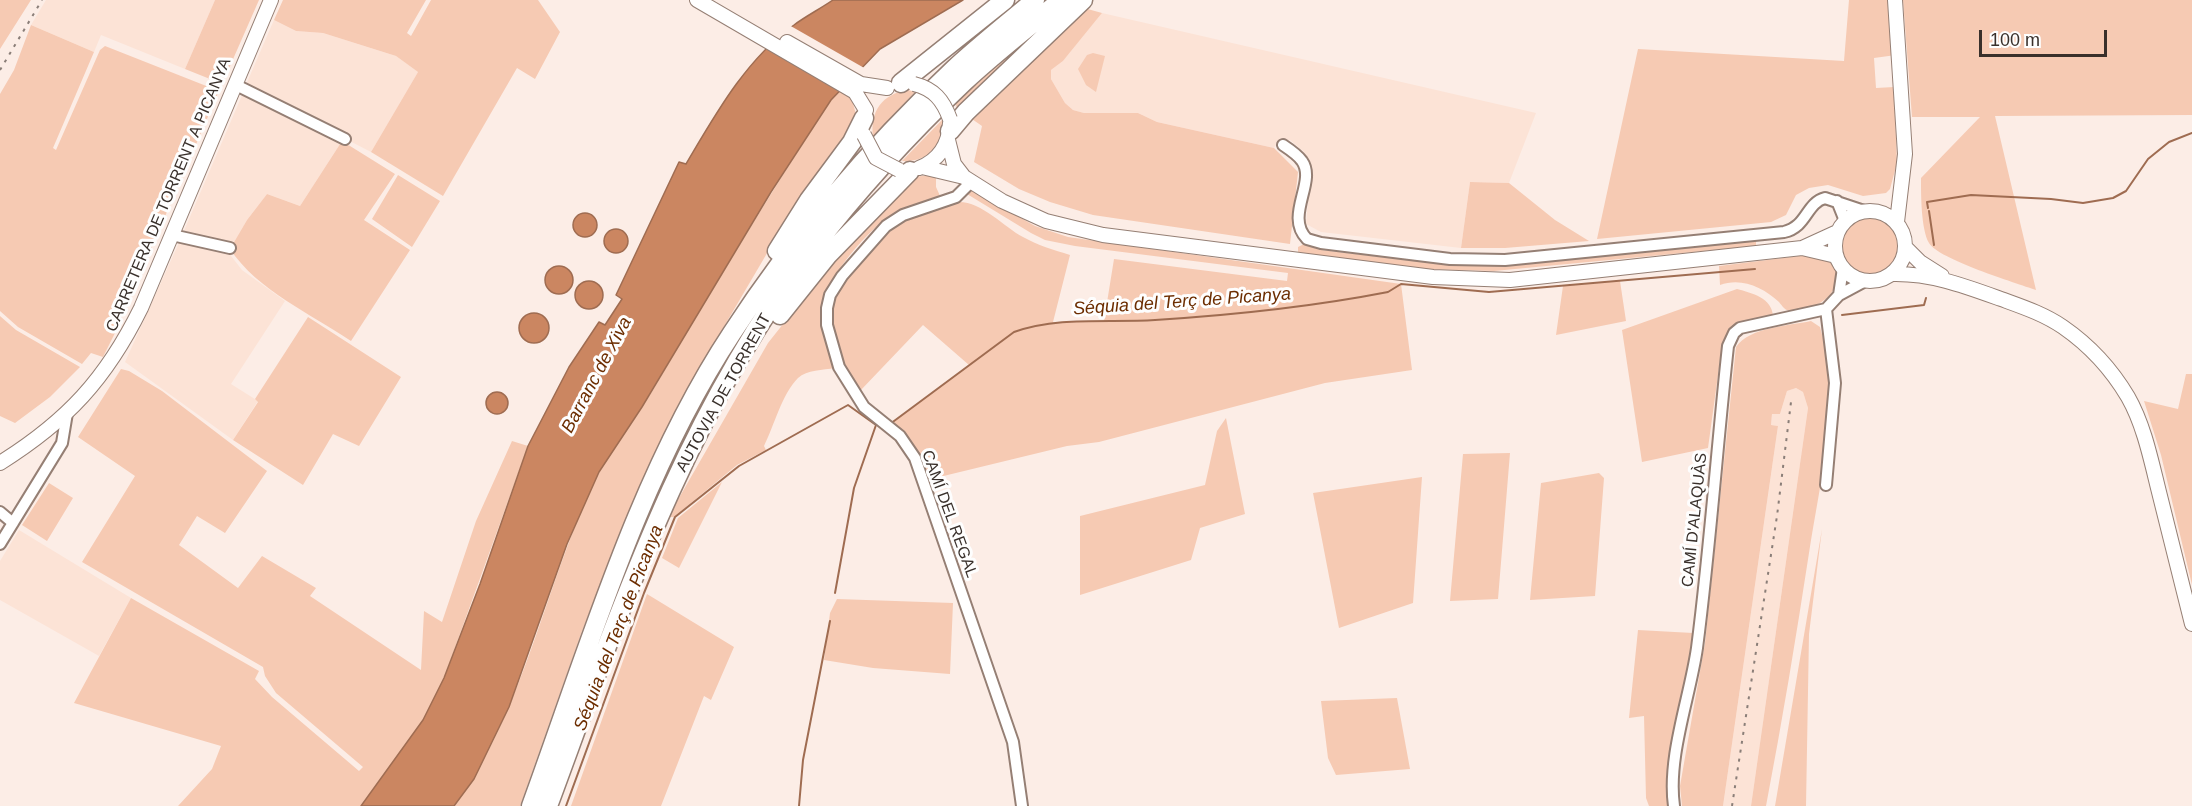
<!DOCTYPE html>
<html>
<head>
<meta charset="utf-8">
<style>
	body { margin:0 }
	#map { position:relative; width:2192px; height:806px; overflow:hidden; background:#fcede6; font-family:Helvetica,sans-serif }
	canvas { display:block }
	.scale { position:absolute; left:1979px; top:30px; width:128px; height:27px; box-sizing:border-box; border:3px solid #39302b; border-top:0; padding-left:8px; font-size:18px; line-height:21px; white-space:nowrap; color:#39302b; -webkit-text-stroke:4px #fefefe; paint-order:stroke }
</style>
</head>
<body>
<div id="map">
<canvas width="2192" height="806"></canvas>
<div class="scale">100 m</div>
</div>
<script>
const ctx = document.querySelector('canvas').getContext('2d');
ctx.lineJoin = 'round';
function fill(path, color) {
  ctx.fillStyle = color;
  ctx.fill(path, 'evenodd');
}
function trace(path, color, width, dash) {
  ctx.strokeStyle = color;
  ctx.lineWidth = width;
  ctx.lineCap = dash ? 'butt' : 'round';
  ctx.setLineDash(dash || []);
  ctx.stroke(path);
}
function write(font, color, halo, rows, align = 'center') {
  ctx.font = font + ' Helvetica,sans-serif';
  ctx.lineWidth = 6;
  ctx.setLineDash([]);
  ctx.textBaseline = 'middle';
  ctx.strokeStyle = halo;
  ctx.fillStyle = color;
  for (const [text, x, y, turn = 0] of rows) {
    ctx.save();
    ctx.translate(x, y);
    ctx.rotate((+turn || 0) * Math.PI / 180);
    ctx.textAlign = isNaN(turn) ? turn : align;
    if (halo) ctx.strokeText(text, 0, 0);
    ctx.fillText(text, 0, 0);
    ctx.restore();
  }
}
fill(new Path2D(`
	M46,0H215L185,69L101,35L94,52L31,25Z
	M1102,13L1536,113L1509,183L1470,182L1461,248L1321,232L1306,224L1311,164L1303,151L1290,140H1279L1274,148L1157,122L1138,113H1084L1073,110L1065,103L1051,79V70L1063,61Z
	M274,20L296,31L323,33L396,56L418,72L371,152L245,87Z
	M243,93L342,141L300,206L267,194L247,220L230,249L183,233Z
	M182,236L228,252L242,270L285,301L231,384L258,401L233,440L125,362Z
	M1796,388L1803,392L1808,408L1751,806H1723L1778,426L1771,425L1772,414H1780L1787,391Z
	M19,530L131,598L99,656L0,600V561Z`), '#fce3d6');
fill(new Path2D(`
	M0,0H31L0,49Z
	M215,0H259L223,82L220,83L185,69Z
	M283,0H426L407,33L411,36L431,0H538L560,32L535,79L517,68L443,196L371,152L418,72L396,56L323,33L296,31L274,20Z
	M1073,0L958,110L955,103Z
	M1849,0H1892L1896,55L1874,58L1876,88L1894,87L1897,163L1890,189L1886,193L1863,196L1828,185L1809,188L1796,195L1786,215L1771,222L1597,239L1638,49L1844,61Z
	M1903,0H2192V115L1995,116L2036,290C2016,283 1938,259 1929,243C1921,229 1921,195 1921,178L1980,117H1912Z
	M1084,8L1102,13L1063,61L1051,70V79L1065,103L1073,110L1084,113H1138L1157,122L1274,148L1298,172L1290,244L1093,215L1050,202L1019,189L974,162L982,126L969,117Z
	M31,25L94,52L53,148L56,150L100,50L105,46L219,91L114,335L103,357L91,353L82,364L18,327L0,311V94L14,70Z
	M1093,53L1105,56L1096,92L1086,85L1078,69L1087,55Z
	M841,90L851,96L857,118L853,131L773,243L678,405L626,519L582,631L520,806H454C526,708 545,582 598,474C613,444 636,418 653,390C710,292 769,195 831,100Z
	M908,90L915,92L873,137C870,111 882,94 908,90Z
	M942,120C946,145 926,163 902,161Z
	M342,141L395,174L364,220L410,250L351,341C311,314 257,290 230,249L247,220L267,194L300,206Z
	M398,175L440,201L412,247L372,219Z
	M936,175V187L941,198C928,201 914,204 901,210C873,222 825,278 822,309C821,327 831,351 835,368C823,370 807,370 798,378C782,394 774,426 764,446L766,450L737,465L674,517H668L768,343L860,227L909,177Z
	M1470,182L1509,183L1555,220L1589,241L1505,248H1461Z
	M970,189L1035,226L1068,237L1401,284L1412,370L1325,383L1099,442L1067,446L927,480C919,452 912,443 890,424L969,365L923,325L860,391C843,365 825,334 831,301C833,287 888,227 902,219C913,213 947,202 959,202C982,202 1004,227 1023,237C1037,245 1054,250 1070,255L1053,322L1104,321L1114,259L1287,281L1288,273L1075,246L1045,240L1031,233L967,194Z
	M1838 246a31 31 0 1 1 62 0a31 31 0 1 1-62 0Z
	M1756,239V246L1494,271L1421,269L1298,253V247L1304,244L1322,250L1431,263L1496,266Z
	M1815,254C1860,270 1829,311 1793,311C1786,312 1783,307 1779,302C1763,287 1741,277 1720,285L1719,266Z
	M1620,281L1626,321L1556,335L1563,286Z
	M1737,289C1752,293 1772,298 1773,316L1735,325L1722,346L1708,448L1642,462L1622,330Z
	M0,316L16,330L80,367L50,397L15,423L0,416Z
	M308,317L401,377L359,446L333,434L303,485L233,440L258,402L255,399Z
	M1811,321L1820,327C1842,398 1820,481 1809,553C1796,638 1782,722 1766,806H1751L1808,408L1803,392L1796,388L1787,391L1780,414H1772L1771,425L1778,426L1723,806H1682L1680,786L1705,643L1736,347C1750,327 1788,326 1811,321Z
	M121,369L129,371L162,391L267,471L225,533L197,516L179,545L238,588L262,556L316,588L310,596L421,670L424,611L442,622L476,521L512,441L528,446L444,678L423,721L361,806H178L212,769L221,746L74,703L131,598L259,671L255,679L272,697L359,771L363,767L276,693L265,676L263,667L82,562L135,476L78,437Z
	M2186,374H2192V585L2161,455L2144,401L2178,409Z
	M1226,418L1245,514L1200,528L1191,560L1080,595V516L1205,485L1217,431Z
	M1510,453L1498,599L1450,601L1463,454Z
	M1599,473L1604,478L1595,596L1530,600L1541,483Z
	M1422,477L1413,603L1339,628L1313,493Z
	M722,482L679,568L662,558L678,518Z
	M49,483L73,498L47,541L22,525Z
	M1822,529L1809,634L1806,806H1775Z
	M647,594L734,647L711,700L704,696L661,806H571Z
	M837,599L953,603L950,674L873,668L824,660L830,613Z
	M1638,630L1693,633L1673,761L1671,806H1649L1646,798L1644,716L1629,718Z
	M1397,698L1410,769L1336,775L1328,758L1321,701Z`), '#f6cab3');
const water = new Path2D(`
	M833,0H963L880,49L831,100L771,192L642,407L599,472L567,544L509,707L474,779L454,806H361L423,720L444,678L480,584L528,446L569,367L599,322L605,325L622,299L616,295L679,162L686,164C715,115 746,59 794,25C806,16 820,9 833,0Z
	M573 225a12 12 0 1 1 24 0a12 12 0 1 1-24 0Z
	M604 241a12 12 0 1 1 24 0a12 12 0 1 1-24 0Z
	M545 280a14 14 0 1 1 28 0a14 14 0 1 1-28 0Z
	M575 295a14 14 0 1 1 28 0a14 14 0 1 1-28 0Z
	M519 328a15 15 0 1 1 30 0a15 15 0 1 1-30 0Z
	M486 403a11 11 0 1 1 22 0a11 11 0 1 1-22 0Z`);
fill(water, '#cb8661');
trace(water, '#9f6c51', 1.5);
fill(new Path2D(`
	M789,25L866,69L843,92L767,46Z`), '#fcede6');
trace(new Path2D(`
	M1928,208L1927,202L1971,195L2051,199L2083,203L2113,198L2126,191L2148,159L2169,142L2192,133
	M1929,211L1934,245
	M1842,315L1924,305L1926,298
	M890,424L1014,332C1059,316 1108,323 1155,320C1234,315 1311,307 1388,292L1401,284L1489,292L1755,269
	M566,806L644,593L675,517L739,466L848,405L876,425L854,488L835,593
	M799,806L803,760L830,621`), '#9f6c51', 2);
const street = new Path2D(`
	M236,85L345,139
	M1283,145C1289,149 1298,155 1302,161C1317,182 1284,216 1307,239L1321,243L1450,259L1505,260L1784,232C1807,227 1806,203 1825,198L1864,211
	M971,182L956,197L903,215L886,226L842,276L830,295L827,308V325L839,367L864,407L900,436L915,458L1013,742L1022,806
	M1837,201L1845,221
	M172,235L230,248
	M1839,295L1843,268
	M1826,309L1839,295L1865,281
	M1826,485L1835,383L1826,309
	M0,512L13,523
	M0,544L62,443L67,413
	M1674,806C1667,757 1690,697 1697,648C1710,548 1717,447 1728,346L1734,333L1740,328L1826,309`);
const secondary = new Path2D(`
	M697,0L855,92L866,110
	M1895,0L1905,154L1897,222
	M787,42L861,84L887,88
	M948,140L954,164L964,177
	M922,167L964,177L1002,201L1046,221L1103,235L1433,277L1510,280L1802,248L1836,256
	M919,168C939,160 949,145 950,123
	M1835 246a35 35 0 1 1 70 0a35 35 0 1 1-70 0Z
	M1802,248L1837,232
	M1906,248L1920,262L1942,276
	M1892,274C1931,273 1965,286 2001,299C2023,307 2044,314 2063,327C2089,345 2112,370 2128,397C2144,425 2151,460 2159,492C2170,536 2181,580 2192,624
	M0,463C67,421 106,379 141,308L271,0`);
const highway = new Path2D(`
	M901,83L1005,0
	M950,131L966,112L1083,0
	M777,251L809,200L852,142L864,118
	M780,315L828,255L910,171
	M531,806C588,650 640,472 732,333C795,236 870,148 954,69C980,45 1008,23 1035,0
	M548,806C619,614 684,416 810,252C857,191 909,134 964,82C995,53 1029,27 1061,0`);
trace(street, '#957f74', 14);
trace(secondary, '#957f74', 16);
trace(highway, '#957f74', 21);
trace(street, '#fff', 10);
trace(secondary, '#fff', 14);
trace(highway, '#fff', 18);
trace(new Path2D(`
	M0,70L42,0
	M1732,806L1777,516L1791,402`), '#8a7e78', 2, [3, 6]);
const secondaryBridge = new Path2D(`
	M914,84C934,89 943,100 950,119
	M864,135L876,158L899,170`);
trace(secondaryBridge, '#957f74', 16, []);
trace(secondaryBridge, '#fff', 14);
write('16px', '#39302b', '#fefefe', [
	["CARRETERA DE TORRENT A PICANYA",169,195,-67],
	["AUTOVIA DE TORRENT",724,393,-61],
	["CAMÍ DEL REGAL",949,514,70],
	["CAMÍ D'ALAQUÀS",1695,520,-84]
]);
write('italic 18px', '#6c2d00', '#fefefe', [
	["Séquia del Terç de Picanya",1182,302,-4],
	["Barranc de Xiva",597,375,-62],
	["Séquia del Terç de Picanya",619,628,-69]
]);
</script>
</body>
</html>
